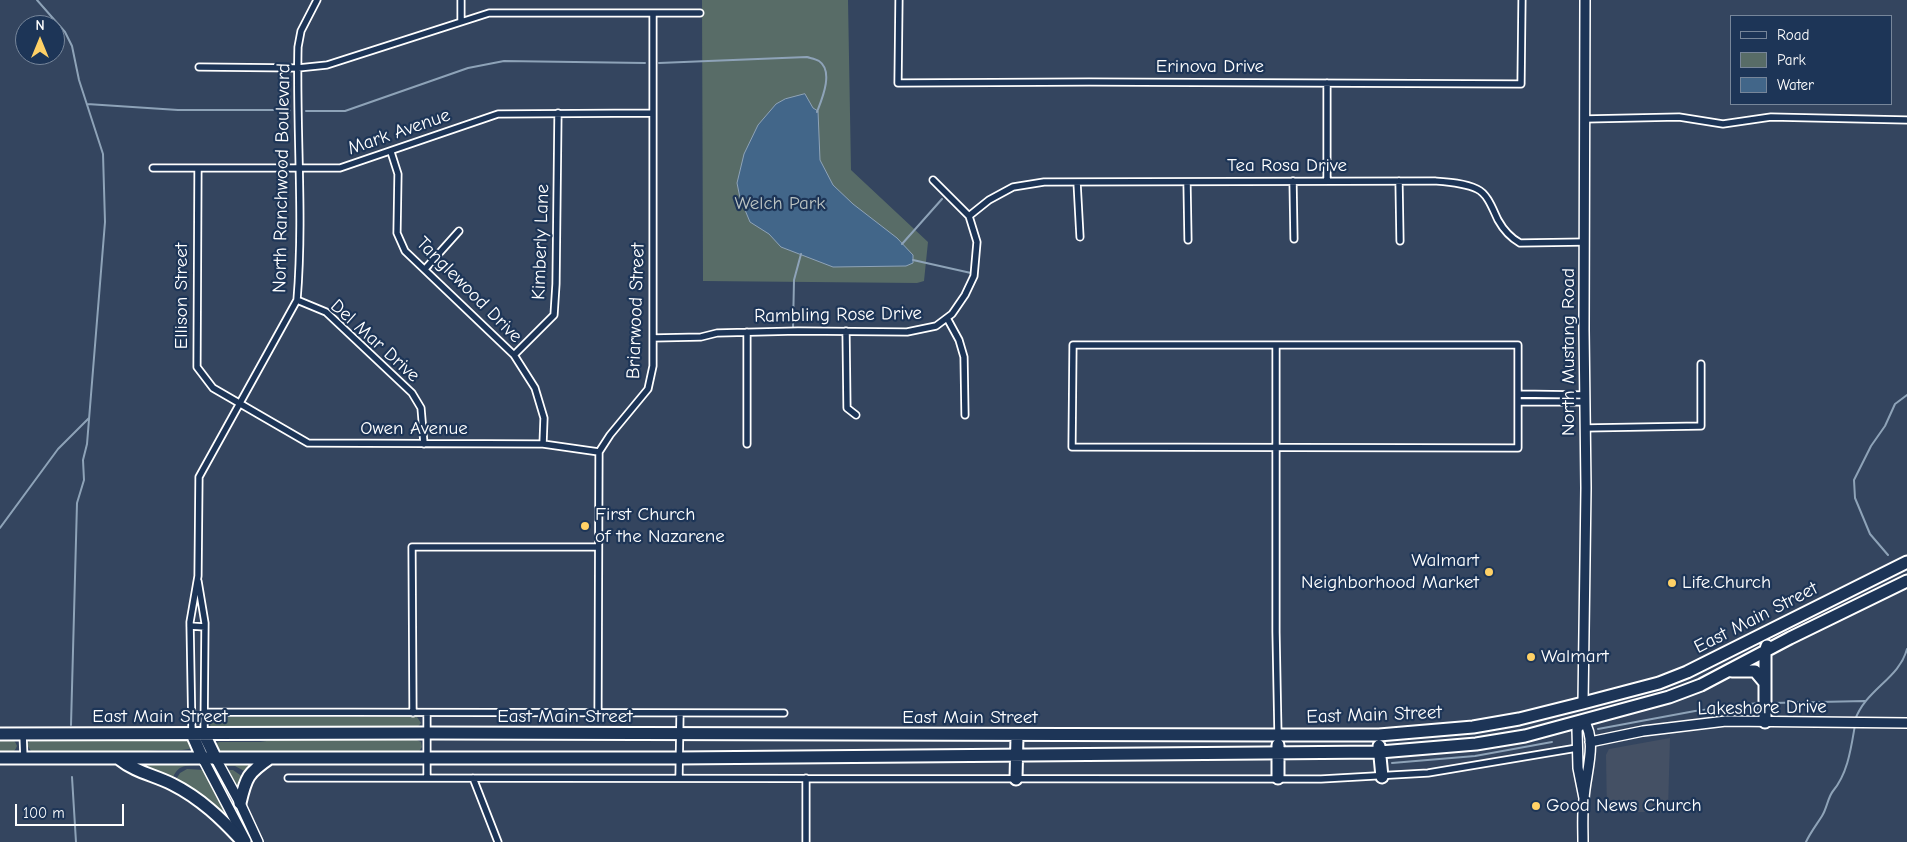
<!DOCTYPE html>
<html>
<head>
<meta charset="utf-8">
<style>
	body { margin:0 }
	#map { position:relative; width:1907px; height:842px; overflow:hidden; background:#34455f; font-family:"Comic Neue",sans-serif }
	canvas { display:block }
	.legend { position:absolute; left:1730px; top:15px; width:162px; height:90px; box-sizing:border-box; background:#1d3557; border:1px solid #77869a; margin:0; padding:6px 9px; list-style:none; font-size:15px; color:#fff }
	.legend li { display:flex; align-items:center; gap:10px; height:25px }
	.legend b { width:25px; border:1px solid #77869a }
	.north { position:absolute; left:15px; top:15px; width:50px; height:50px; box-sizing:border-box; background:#1d3557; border:1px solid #77869a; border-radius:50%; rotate:0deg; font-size:14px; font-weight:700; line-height:20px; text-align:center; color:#fff }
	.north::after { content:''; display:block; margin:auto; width:18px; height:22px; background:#ffd166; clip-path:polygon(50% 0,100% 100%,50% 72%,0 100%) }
	.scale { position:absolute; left:15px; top:804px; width:109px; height:22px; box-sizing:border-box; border:2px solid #fff; border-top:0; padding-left:6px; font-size:15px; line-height:18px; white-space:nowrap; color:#fff; -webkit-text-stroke:4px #1d3557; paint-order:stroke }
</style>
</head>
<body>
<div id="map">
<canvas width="1907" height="842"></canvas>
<ul class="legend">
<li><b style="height:6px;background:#1d3557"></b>Road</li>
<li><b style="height:14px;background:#586c67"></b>Park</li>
<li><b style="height:14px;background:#426689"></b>Water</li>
</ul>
<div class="north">N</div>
<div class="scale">100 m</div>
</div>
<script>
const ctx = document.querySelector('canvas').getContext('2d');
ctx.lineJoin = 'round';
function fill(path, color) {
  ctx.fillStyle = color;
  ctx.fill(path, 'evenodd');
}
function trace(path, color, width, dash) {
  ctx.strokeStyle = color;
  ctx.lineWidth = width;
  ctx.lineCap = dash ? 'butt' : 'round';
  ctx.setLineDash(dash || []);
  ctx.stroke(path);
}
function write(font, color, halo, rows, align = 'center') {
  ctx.font = font + ' "Comic Neue",sans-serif';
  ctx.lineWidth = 4.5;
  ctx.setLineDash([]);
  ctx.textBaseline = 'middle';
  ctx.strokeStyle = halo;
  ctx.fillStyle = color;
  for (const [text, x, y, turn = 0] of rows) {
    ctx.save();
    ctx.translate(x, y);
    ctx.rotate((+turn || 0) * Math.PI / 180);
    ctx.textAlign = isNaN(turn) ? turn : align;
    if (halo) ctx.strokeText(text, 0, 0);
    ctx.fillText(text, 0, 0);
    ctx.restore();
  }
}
fill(new Path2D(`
	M1670,738L1668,810L1664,812H1607L1606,755L1609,749Z`), '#445064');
fill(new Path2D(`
	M702,0H848L851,170L928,242L924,281L917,283L703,281Z
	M210,717H417L421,723L415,730H215L209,724Z
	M0,738C9,738 14,737 17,746C14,754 8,754 0,754Z
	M31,738H185L190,740L193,748C179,752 162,749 147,751C109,754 72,754 34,754L31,751L27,745Z
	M286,738H413L421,742L422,747L418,753L220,754L213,745L219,742H260Z
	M132,763H201L203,765C186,766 178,763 172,780Z
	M226,763H251L252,766L246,772L235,766H223Z
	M187,769L205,770L237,829L175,781L180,773Z
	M227,770H233L243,777L238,789H236Z`), '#586c67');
const water = new Path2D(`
	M805,94L813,108L818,111L820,160L833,185L853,204L897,238L913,255V263L906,266L833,267L781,247L769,234L750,222L740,198L737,183L744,154L758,125L776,104L785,99Z`);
fill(water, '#426689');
trace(water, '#8ea3b8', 1);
trace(new Path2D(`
	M37,0L65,32L72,46L79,80L103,154L105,222L87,444L83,460L84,480L77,503L71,725
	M659,63L807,57C810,58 816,59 819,61C834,71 822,99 817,112
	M87,104L178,110H290
	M306,111H345L468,68L504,61L645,63
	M902,244L942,199
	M913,260L971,273
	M793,328L794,280L801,254
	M0,528L58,449L89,418
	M1888,555L1870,534L1855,498L1854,480L1871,446L1885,426L1895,404L1907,395
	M1772,703L1865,701
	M1855,720C1866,689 1899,679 1907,649
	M1598,729L1695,711L1758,703
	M1392,763L1475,756L1552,742
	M72,777L76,842
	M1806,842C1810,833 1817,824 1822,816C1827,808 1828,797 1833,791C1848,773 1851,748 1855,725`), '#8ea3b8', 2);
const street = new Path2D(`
	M899,0L898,83L1089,82L1521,84L1522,0
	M461,20V0
	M199,67L298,68L327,65L489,13H700
	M1327,83V181
	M1585,119L1679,117L1723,124L1771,117L1907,120
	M391,152L398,174L397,233L405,251L514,355L535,388L544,418L543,444
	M153,168H340L498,114L653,113
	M198,168L197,367L213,388L308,443L543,444L599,452
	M1293,181L1294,239
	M1399,181L1400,241
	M1077,182L1080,237
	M1187,182L1188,240
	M969,216L989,200L1013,187L1044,182L1435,181C1448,182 1464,183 1477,189C1488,194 1493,210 1498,220C1503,229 1511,238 1520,243L1585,242
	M425,269L459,231
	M297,300L326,312L412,393L421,408L424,444
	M947,318L959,340L964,357L965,415
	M846,331L847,408L856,415
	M747,332V444
	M653,338L701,337L717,333L798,331L907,332L936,326L952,314L965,295L974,276L977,242L969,216L933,180
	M1073,345H1518V448L1072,447Z
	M1276,345V632L1278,735
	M514,355L554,315L556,284L558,113
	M1518,394L1585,395
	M1518,402H1585
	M1585,428L1701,426V364
	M198,581L205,623L204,734
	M190,626L205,627
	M204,712L784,713
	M598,712L599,452L610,435L648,389L653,366V13
	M413,713L412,547H598
	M427,713V777
	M23,734L24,759
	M192,734L190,622L198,576L199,477L297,300C304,216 296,132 298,47L301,31L317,0
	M288,778L1321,779L1428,773L1577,748
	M473,778L498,842
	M679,778L680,713
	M806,778V842`);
const secondary = new Path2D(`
	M1583,703L1586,488L1584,330L1585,0
	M1590,742L1643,731L1726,721L1907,723
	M1583,842C1583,828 1582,813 1584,799C1585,775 1598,742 1584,721L1577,729L1578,768L1584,798`);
const primary = new Path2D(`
	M203,759L246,841
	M216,759L240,803L258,842`);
const highway = new Path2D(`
	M1732,671H1755L1765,683
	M1765,722V652L1767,646
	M0,734L427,733L1278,735H1379L1473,727L1519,719L1583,703L1659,683L1687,672L1907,562
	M192,734L203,759
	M204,734L216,759
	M1278,745V778
	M1379,746L1382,777
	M0,758H678L1380,752L1476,744L1525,736L1669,697L1701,685L1790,638L1907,581
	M119,759C135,772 154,775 172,784C200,798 222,819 243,842
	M1016,779L1017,736
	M240,803C246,777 248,773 270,758`);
trace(street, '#fff', 9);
trace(secondary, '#fff', 12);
trace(primary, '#fff', 12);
trace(highway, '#fff', 15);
trace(street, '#1d3557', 5.5);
trace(secondary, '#1d3557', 9);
trace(primary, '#1d3557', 9);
trace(highway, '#1d3557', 11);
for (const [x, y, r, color] of [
	[585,526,5,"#ffd166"],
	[1489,572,5,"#ffd166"],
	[1672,583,5,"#ffd166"],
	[1531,657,5,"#ffd166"],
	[1536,806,5,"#ffd166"]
]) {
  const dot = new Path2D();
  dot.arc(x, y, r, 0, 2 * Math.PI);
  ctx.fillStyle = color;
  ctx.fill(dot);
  trace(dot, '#1d3557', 2);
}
write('19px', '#fff', '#1d3557', [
	["Erinova Drive",1210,67],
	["Mark Avenue",399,132,-19],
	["Tea Rosa Drive",1287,166],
	["North Ranchwood Boulevard",282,178,-89],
	["Kimberly Lane",541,242,-88],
	["Tanglewood Drive",469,290,45],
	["Ellison Street",182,296,-90],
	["Briarwood Street",636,311,-88],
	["Rambling Rose Drive",838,315,-1],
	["Del Mar Drive",375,341,42],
	["North Mustang Road",1569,352,-90],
	["Owen Avenue",414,429],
	["East Main Street",1756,618,-27],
	["Lakeshore Drive",1762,708,-1],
	["East Main Street",1374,715,-2],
	["East Main Street",160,717],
	["East Main Street",565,717],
	["East Main Street",970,718]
]);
write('19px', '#bcc4c2', '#1d3557', [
	["Welch Park",780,204]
]);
write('19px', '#fff', '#1d3557', [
	["First Church",595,515],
	["of the Nazarene",595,537],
	["Walmart",1479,561,"right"],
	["Neighborhood Market",1479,583,"right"],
	["Life.Church",1682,583],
	["Walmart",1541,657],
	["Good News Church",1546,806]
], 'left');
</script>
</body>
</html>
